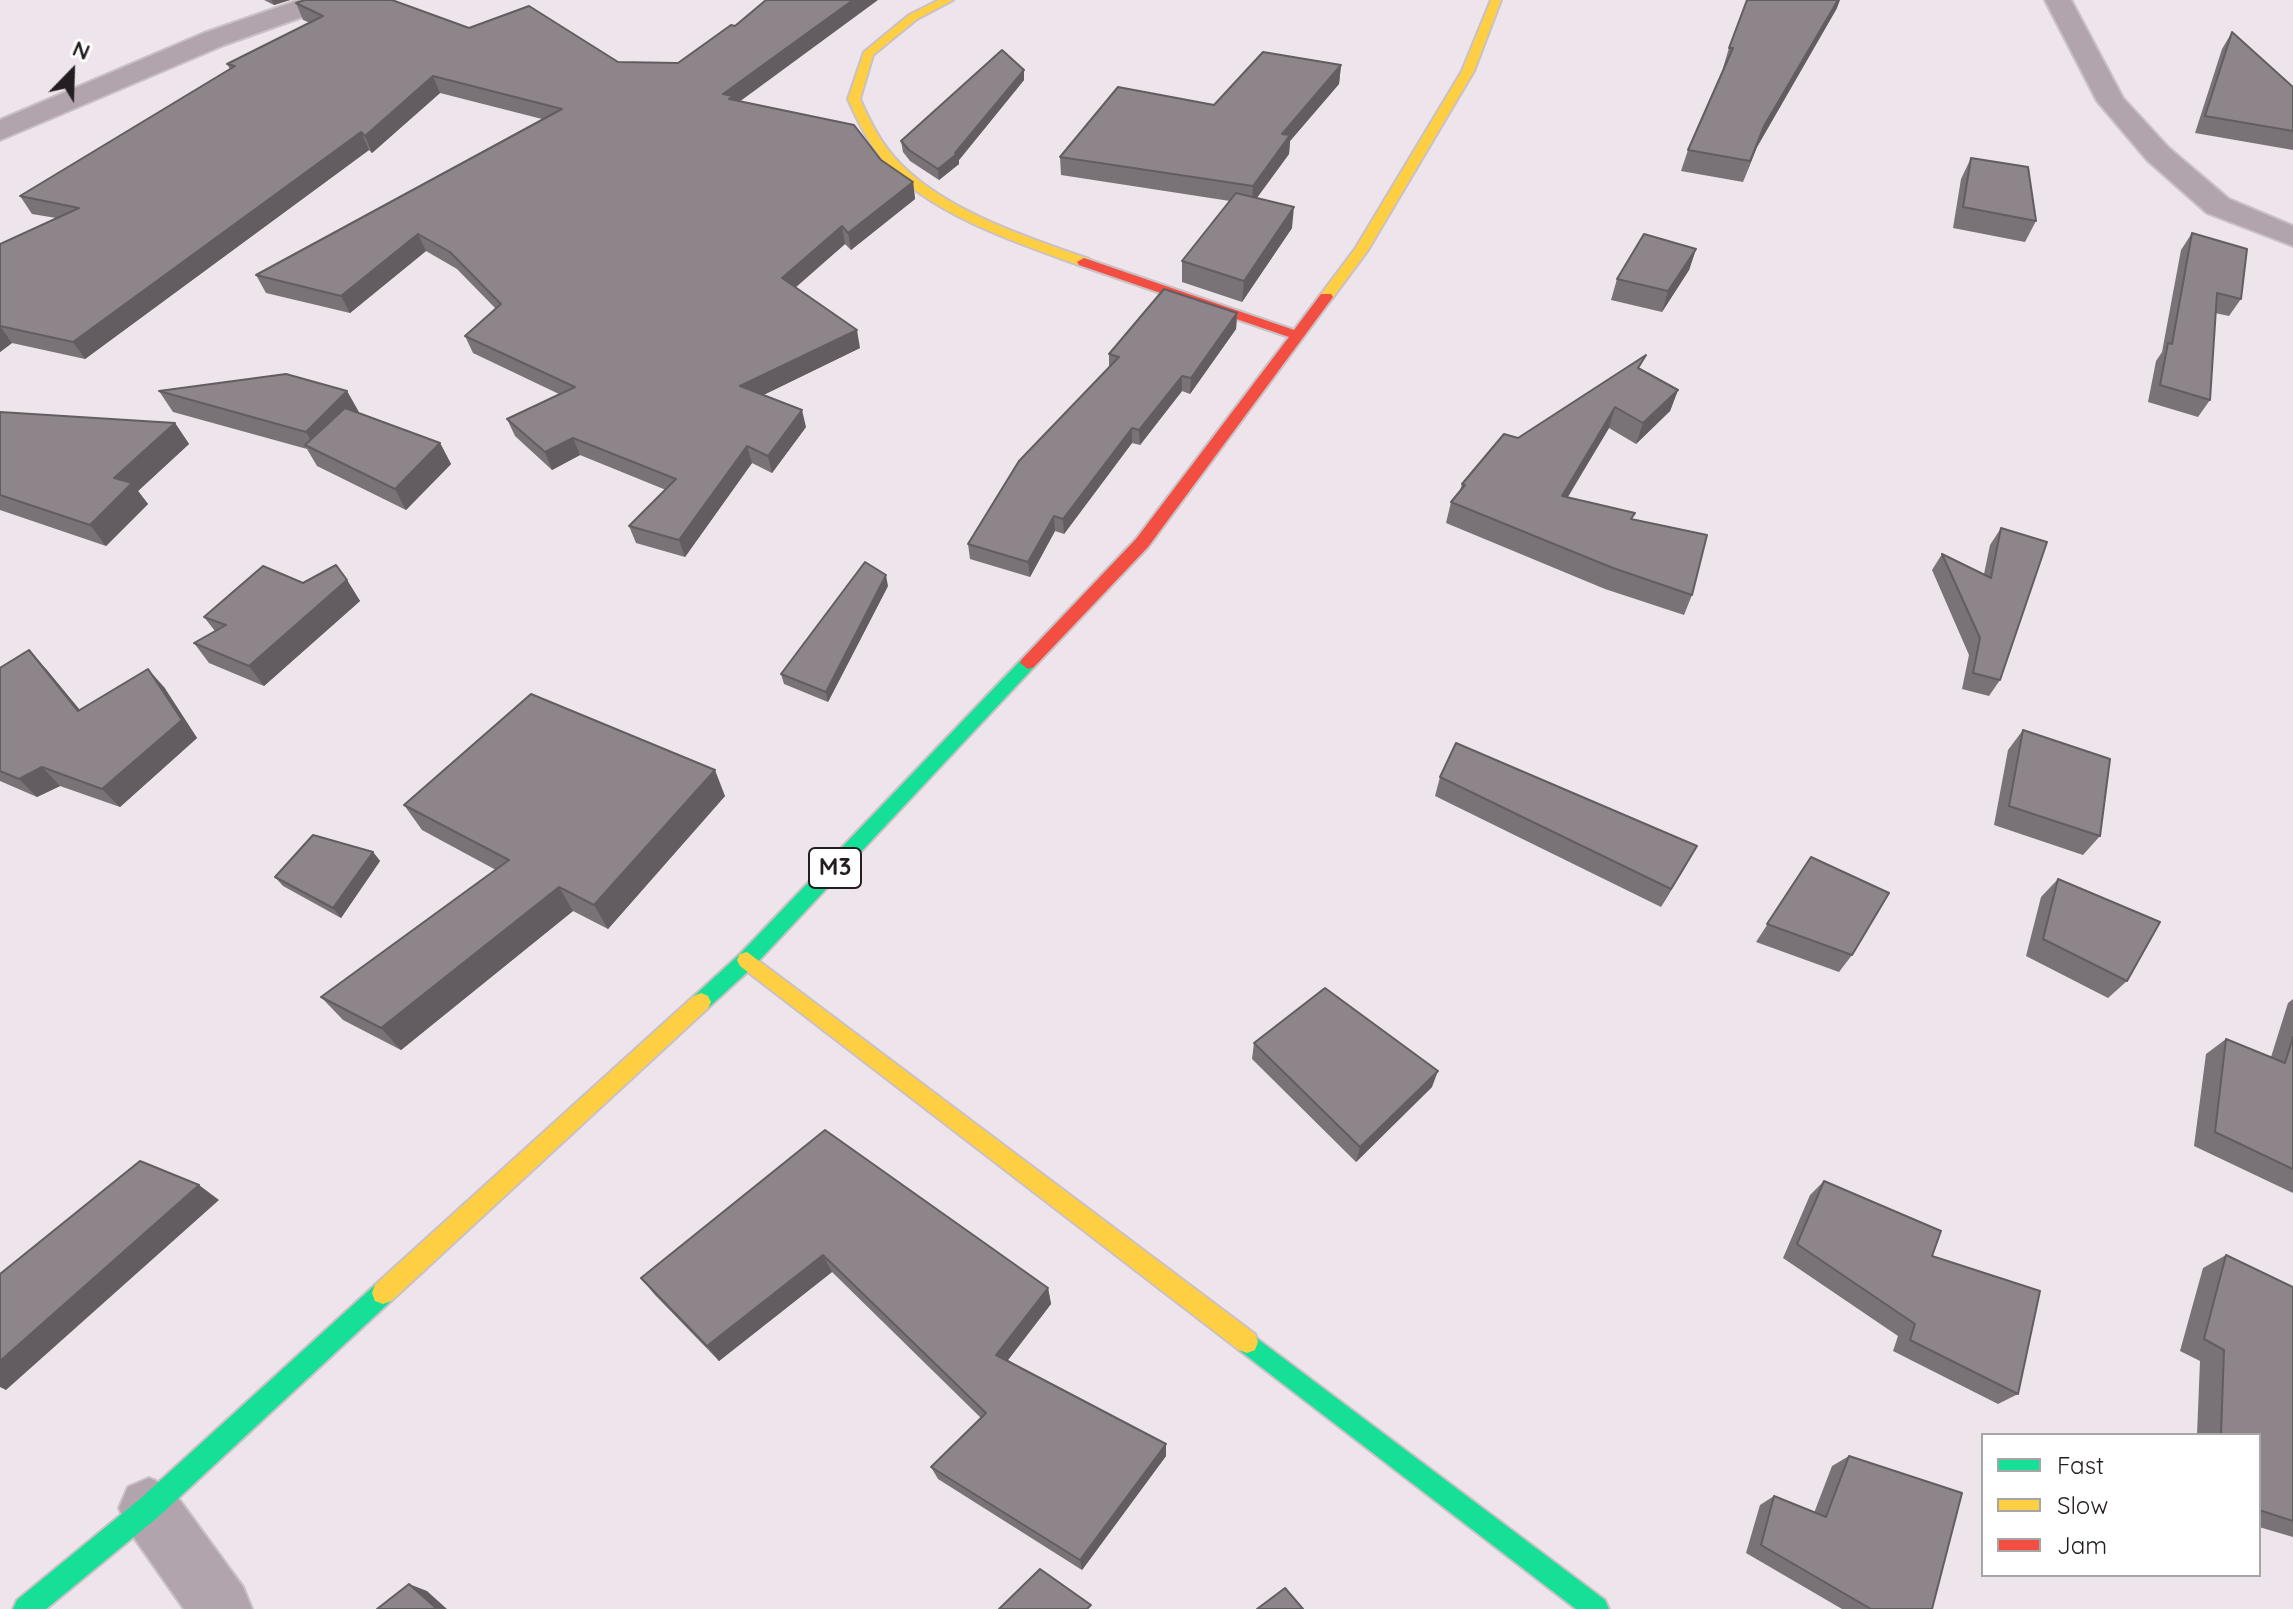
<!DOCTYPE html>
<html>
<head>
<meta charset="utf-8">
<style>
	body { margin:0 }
	#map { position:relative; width:2293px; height:1609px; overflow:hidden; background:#eee4eb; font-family:Quicksand,sans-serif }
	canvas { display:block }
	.legend { position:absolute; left:1981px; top:1433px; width:280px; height:144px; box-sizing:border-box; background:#fff; border:2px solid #a7a5a6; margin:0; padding:10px 14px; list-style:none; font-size:24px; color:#241d21 }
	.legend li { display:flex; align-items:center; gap:16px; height:40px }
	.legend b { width:40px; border:2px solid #a7a5a6 }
	.north { position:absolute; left:32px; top:32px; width:80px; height:80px; -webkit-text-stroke:6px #fff; paint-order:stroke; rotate:23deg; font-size:22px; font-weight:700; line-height:32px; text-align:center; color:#241d21 }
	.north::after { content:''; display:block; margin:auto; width:28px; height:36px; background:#241d21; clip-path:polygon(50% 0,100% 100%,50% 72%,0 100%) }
</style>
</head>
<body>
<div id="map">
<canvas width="2293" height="1609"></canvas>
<ul class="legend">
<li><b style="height:10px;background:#16e098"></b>Fast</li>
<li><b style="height:10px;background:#ffcf43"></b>Slow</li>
<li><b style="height:10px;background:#f24e42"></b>Jam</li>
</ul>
<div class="north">N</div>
</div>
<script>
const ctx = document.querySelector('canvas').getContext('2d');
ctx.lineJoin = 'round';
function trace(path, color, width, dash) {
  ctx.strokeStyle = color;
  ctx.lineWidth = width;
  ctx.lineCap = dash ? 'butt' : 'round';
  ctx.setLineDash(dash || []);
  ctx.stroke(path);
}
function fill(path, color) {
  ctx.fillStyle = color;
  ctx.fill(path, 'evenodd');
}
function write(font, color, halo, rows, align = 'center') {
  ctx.font = font + ' Quicksand,sans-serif';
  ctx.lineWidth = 8;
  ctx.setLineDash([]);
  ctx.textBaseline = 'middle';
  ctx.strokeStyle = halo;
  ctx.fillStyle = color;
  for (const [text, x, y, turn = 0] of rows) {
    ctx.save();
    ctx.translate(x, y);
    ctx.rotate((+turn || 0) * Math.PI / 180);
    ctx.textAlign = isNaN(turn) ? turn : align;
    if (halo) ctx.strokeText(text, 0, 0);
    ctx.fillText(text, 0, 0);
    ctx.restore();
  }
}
const street = new Path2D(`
	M299,0H337L333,6L224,45L0,140V120L204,33Z
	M2045,0H2071L2123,98L2169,148L2229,199L2293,226V246L2207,213L2147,160L2097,101Z
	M149,1478L170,1487L243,1587L252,1609H184L128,1529L119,1508L128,1487Z`);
const fast = new Path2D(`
	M1028,657L1034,659L1036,663L1034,667L754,966L708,1008L701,1011L694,1008L691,1002L694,996L740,954L1022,659Z
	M383,1282L391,1285L394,1293L391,1301L158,1517L46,1609H13L17,1600L140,1499L375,1285Z
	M1247,1331L1605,1600L1609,1609H1576L1239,1350L1236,1342L1239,1334Z`);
const slow = new Path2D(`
	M939,0H953L917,19L873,55L860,99C869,120 879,140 894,157C939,209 1026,237 1089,259V265H1079C1017,243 930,214 885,163C869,144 858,122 848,99L864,52L909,15Z
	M1491,0H1501L1474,71L1368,250L1331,300H1321L1319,297L1355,249L1462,71Z
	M747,952L1255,1334L1258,1342L1255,1350L1247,1353L1239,1350L740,966L737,960L740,954Z
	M701,993L708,996L711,1002L708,1008L391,1301L383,1304L375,1301L372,1293L375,1285L694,996Z`);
const jam = new Path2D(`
	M1084,258L1294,330L1321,294H1331L1333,297L1148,547L1034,667L1028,669L1020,663L1022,659L1136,539L1289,337L1079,265L1077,262Z`);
trace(street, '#c9c1c6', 4);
trace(fast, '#c9c1c6', 4);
trace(slow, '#c9c1c6', 4);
trace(jam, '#c9c1c6', 4);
fill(street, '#b1a4ad');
fill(fast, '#16e098');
fill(slow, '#ffcf43');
fill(jam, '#f24e42');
fill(new Path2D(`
	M264,0H290L274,5Z
	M296,3L469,28L618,62L740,101L881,160L913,182L915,199L851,250L845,244L795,287L860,348L763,395L806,427L772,473L752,463L685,557L636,543L629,526L666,490L580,455L552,470L515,436L507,419L559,394L473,353L465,336L496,309L457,269L426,251L350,313L266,293L256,275L542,119L440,93L372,153L369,150L85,359L12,343L0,352V244L56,218L32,214L20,196L230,69L227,64L310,23L303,20Z
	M1837,8L1757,147L1743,182L1681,171L1688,150L1724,68H1723L1729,48Z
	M2232,32L2293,87V150L2195,133L2222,49Z
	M1341,65L1339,84L1290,141L1289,154L1257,198L1292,228L1242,302L1182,282V261L1230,201L1061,175L1060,157L1214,105Z
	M1024,70V80L959,160V164L939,180L910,161L903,152L901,141Z
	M1971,158L2036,221L2025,242L1953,228L1961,179Z
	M2192,233L2241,299L2229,316L2215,313L2210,400L2198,417L2148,402L2156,361L2162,352L2181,250Z
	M1696,249L1689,270L1662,312L1611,300L1617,279Z
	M1237,313L1236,329L1190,394L1182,391L1140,445L1132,443L1064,534L1055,531L1030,577L970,559L968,544L1109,367V354Z
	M1641,370L1678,390L1670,411L1636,444L1609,428L1568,497L1632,519L1692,595L1684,615L1605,589L1446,523L1451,502L1460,490L1462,484L1518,438Z
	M159,391H347L358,413L440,443L451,464L406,510L317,466L307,449L173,412Z
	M0,413L175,423L189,444L138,491L148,504L106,546L0,510Z
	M2001,528L2000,680L1989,696L1962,689L1969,655L1932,570L1942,554L1984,574L1990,545Z
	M347,580L360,601L264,686L209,663L194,643L215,631L204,617L303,583Z
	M888,586L828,702L784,684L781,674Z
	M0,668L46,669L80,710L164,687L197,738L120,807L60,786L37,797L0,781Z
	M2023,730L2100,836L2083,855L1994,825L2008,750Z
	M1440,777L1687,864L1661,907L1435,796Z
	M725,796L608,929L573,911L401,1050L343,1020L321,997L496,870L422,830L404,805Z
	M373,852L380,861L341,918L283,886L275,877Z
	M1811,857L1852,955L1839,972L1756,942Z
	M2058,879L2127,981L2108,998L2026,956L2041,897Z
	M2293,999V1193L2194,1146L2206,1054L2226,1039L2271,1057L2288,1003Z
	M1254,1043L1432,1087L1356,1162L1252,1059Z
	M825,1130L1048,1288L1051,1304L1008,1360L1166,1456L1082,1570L938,1479L931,1467L981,1418L832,1272L719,1361L655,1295L641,1278Z
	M1824,1181L1932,1256L2018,1394L1998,1404L1893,1351L1898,1336L1783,1258L1810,1195Z
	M2226,1255L2293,1287V1537L2259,1527V1435H2197L2200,1361L2180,1351L2203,1268Z
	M1849,1456L1932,1609H1842L1746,1553L1760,1505L1774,1496L1814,1513L1832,1466Z`), '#797277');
fill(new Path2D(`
	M272,0H290L274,5Z
	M853,0H878L735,105L723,94Z
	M1838,0H1840L1837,8L1757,147L1743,182L1764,126Z
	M1341,65L1339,84L1290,141L1289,154L1252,204L1253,186L1282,134Z
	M1024,70V80L959,160V164L939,180L938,169L955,153Z
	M433,76L440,93L372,153L365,136Z
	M361,132L369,150L85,359L73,342Z
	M913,182L915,199L851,250L848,233Z
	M1294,207L1292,228L1242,302L1244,281Z
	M842,226L845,244L786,296L782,278Z
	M418,234L426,251L350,313L341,296Z
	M1696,249L1689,270L1662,312L1668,291Z
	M1237,313L1236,329L1190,394L1191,378Z
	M0,326L12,343L0,352Z
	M857,330L860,348L745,404L740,386Z
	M1182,376V391L1140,445L1139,430Z
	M1678,390L1670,411L1636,444L1643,423Z
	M347,391L359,412L319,453L306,432Z
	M1615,407L1609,428L1556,516L1562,496Z
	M802,410L806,427L772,473L768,456Z
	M175,423L189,444L138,491L148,504L106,546L90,525L114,478Z
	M1132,428V443L1064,534L1063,519Z
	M573,438L580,455L552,470L545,452Z
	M440,443L451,464L406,510L395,489Z
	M747,446L752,463L685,557L679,540Z
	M1054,516L1055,531L1030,577L1028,562Z
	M886,575L888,586L828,702L826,692Z
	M347,580L360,601L264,686L249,666Z
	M29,650L46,669L96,730L78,711Z
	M148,669L164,687L197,738L120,807L102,789Z
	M42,767L60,786L37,797L19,779Z
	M715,770L725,796L608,929L594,905Z
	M1697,846L1687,864L1661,907L1671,889Z
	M373,852L380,861L341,918L333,908Z
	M559,887L573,911L401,1050L381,1028Z
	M1438,1071L1432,1087L1356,1162L1360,1147Z
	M199,1185L219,1200L6,1390L0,1387V1361Z
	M823,1255L832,1272L719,1361L707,1346Z
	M1048,1288L1051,1304L1001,1369L996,1355Z
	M1166,1444V1456L1082,1570L1080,1560Z
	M409,1584L427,1591L447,1609H437Z`), '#635d61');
const building = new Path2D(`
	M305,0H392L469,28L529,6L618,62L678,63L731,25L735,26L766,0H853L723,94L733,96L729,99L854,125L881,160L913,182L848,233L842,226L782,278L857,330L740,386L802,410L768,456L747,446L679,540L629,526L676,479L573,438L545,452L507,419L575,387L465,336L501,304L450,252L418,234L341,296L256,275L562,109L433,76L365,136L361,132L73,342L0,326V244L79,208L20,196L235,66L227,64L323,16L296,3Z
	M1747,0H1838L1764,126L1750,161L1688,150L1733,48H1729Z
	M2232,32L2293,87V131L2205,116Z
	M1002,50L1024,70L955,153H958L938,169L909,150L901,141Z
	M1263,52L1341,65L1282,134L1290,135L1253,186L1060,157L1118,87L1214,105Z
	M1971,158L2028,167L2036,221L1963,207Z
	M1236,193L1294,207L1244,281L1182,261Z
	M2192,233L2247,249L2241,299L2217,293L2210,400L2160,385L2168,343L2172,344Z
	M1644,234L1696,249L1668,291L1617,279Z
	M1164,289L1237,313L1191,378L1182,376L1139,430L1132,428L1063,519L1054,516L1028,562L968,544L1019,461L1119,357L1109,354Z
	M1646,355L1638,368L1678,390L1643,423L1615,407L1562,496L1635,513L1631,519L1707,535L1692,595L1613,568L1451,502L1465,485L1462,484L1504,434L1518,438Z
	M286,374L347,391L306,432L159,391Z
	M345,408L440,443L395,489L305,445Z
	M0,413V412L175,423L114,478L132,483L90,525L0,495Z
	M2001,528L2047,542L2000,680L1973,673L1980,638L1942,554L1991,578Z
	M865,562L886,575L826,692L781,674Z
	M336,565L347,580L249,666L194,643L226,625L204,617L263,566L303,583Z
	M29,650L78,711L148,669L182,720L102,789L42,767L19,779L0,771V668Z
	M531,694L715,770L594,905L559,887L381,1028L321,997L509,860L404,805Z
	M2023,730L2110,759L2100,836L2009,806Z
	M1456,743L1697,846L1671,889L1440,777Z
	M313,835L373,852L333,908L275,877Z
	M1811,857L1889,893L1852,955L1767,924Z
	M2058,879L2160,922L2127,981L2043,939Z
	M1325,988L1438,1071L1360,1147L1254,1043Z
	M2293,1037V1169L2215,1132L2226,1039L2285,1063Z
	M825,1130L1048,1288L996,1355L1166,1444L1080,1560L931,1467L986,1413L823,1255L707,1346L641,1278Z
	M140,1161L199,1185L0,1361V1274Z
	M1824,1181L1941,1231L1932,1256L2040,1291L2018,1394L1910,1340L1915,1324L1797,1244Z
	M2226,1255L2293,1287V1521L2259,1510V1435H2221L2224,1350L2204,1339Z
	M1849,1456L1962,1493L1932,1609H1871L1761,1545L1774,1496L1826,1517Z
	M1040,1569L1091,1605L1087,1609H999Z
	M409,1584L437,1609H377Z
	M1285,1588L1303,1609H1257Z`);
fill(building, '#8d858a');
trace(building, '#635d61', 2);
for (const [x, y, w] of [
	[835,868,52]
]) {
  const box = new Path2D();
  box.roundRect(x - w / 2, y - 20, w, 40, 6);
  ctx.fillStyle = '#fff';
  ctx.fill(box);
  trace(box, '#241d21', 2);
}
write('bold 24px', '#241d21', null, [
	["M3",835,868]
]);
</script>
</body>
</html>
